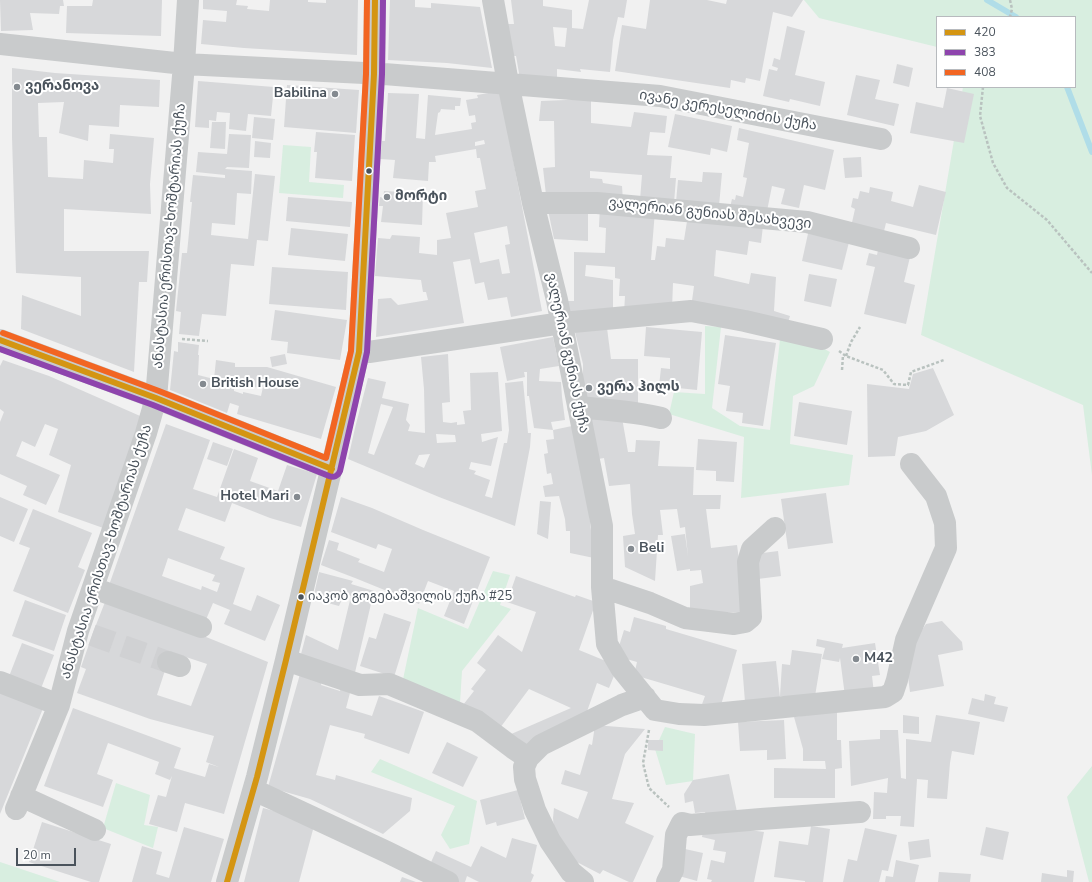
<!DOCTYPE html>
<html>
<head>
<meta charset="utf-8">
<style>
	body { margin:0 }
	#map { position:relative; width:1092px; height:882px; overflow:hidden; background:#f1f1f1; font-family:"Nunito Sans",sans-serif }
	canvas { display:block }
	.legend { position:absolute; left:936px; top:16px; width:140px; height:72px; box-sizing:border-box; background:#fff; border:1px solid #b7babe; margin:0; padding:5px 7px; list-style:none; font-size:12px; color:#4a535c }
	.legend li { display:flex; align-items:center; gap:8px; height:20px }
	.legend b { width:20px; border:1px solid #b7babe }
	.scale { position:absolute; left:16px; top:848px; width:60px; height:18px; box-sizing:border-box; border:2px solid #4a535c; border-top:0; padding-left:5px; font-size:12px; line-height:14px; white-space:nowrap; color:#4a535c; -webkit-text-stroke:3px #fff; paint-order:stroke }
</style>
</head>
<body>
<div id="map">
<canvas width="1092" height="882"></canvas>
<ul class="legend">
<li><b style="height:5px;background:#d49512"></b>420</li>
<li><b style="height:5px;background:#8e44ad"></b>383</li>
<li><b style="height:5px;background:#f26522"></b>408</li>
</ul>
<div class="scale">20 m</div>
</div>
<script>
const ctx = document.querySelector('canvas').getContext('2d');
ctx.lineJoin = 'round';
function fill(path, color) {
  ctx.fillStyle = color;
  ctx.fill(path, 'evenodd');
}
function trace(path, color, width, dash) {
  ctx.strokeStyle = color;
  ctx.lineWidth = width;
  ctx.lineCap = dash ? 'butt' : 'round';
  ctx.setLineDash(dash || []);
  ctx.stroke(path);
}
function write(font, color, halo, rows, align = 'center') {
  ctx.font = font + ' "Nunito Sans","Noto Sans Georgian",sans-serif';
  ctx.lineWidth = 4;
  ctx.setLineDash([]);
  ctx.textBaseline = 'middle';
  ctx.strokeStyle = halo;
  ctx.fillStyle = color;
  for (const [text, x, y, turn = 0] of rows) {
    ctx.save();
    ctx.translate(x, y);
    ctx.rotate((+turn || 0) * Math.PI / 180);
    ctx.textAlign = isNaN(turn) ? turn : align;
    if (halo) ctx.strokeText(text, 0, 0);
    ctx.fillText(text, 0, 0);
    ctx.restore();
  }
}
fill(new Path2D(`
	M804,0H1092V475L1083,405L921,335L963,87H1075V17H937V47L819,18Z
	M283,145L311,147L309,182L344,185L343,198L279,193Z
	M705,326L721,327L712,408L740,426L770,430L780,339L804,338L830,352L814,386L793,396L790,444L853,455L849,485L741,498L744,437L669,414L674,392L705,394Z
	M493,571L510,575L500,605L511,609L462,671L460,703L402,684L418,608L468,629Z
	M665,727L695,734L693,781L666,785L655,749Z
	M380,759L477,801L469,844L450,849L441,835L455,806L371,772Z
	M1092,766V882H1089L1067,797Z
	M116,783L150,795L144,825L158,827L153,848L103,828Z
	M0,862L60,882H0Z`), '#d8eee0');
trace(new Path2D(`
	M987,0L1016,17
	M1067,87L1092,152`), '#b0dde8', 6);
fill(new Path2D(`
	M0,0H63L64,6H60L59,14L30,13L33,30L1,31Z
	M93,0H162L161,36L66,33L67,6H92Z
	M203,0H237L236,5L248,6L247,9L269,11L270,0H308V2L326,3V0H358L357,55L244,48L201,44L203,20L226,22L227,11L203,9Z
	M390,0H415V7L431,8V3L480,7L492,68L447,63L388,60Z
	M511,0H543V6L572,10V28L583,29L589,0H627L624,18L618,17L613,40L610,72L580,69L581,72L557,69V79H520L516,56H511L507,24H514ZM553,27L567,28L565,47L555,46Z
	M650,0H707L726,4L727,0H803L792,17L773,12L760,81L746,78L745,83L731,80L730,88L615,71L622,25L646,29Z
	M787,26L805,31L795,75L825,82L820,106L790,99L789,102L763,96L769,69L777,71L778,68L772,66L774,58L780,60Z
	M897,64L913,68L909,87L893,83Z
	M12,68L55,73L160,80L159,107L120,105L119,127L89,125L88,141L59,133L64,102L38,103L39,137H47L48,177L83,179L84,160L113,163L114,149H109L110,134L154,138L150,184L151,214L64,209V251H149L147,282H139L134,372L21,329L22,295L81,316V277L16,273L12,137Z
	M856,75L880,80L875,99L899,104L894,126L847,115Z
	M198,81L274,87L271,116L248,114L246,131L229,129L230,113L217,112L216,121L209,120V128L195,127Z
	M287,85L359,90L356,133L284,127Z
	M947,88L974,94L964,143L910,133L916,102L943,108Z
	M500,91L542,311L511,317L507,297L488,300L484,282L475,284L470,259L453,262L464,323L376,337L378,299L391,298L398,305L428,300L426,292H423L421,280L375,276L378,238L390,239L392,235L420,237L419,253L437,255V240L451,238L446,213L478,207L475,191L486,189L480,158H477L476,149L435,156L436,162H429L428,181L393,178L395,160L380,159L382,141H385L388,93L419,94L416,138L425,139L428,95L461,98L460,106H455V110L441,109L440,112L438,113L435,135L472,129L471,123L476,122L475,115L469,116L466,100L478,98L477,95ZM484,140L485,144L475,146V142ZM507,226L510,244L505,245L510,273L502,274L499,259L480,263L474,233Z
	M591,99V123L631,127L634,112L667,116L665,133L650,132L647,155L672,156L670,178H676L674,203L640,200L642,175L590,171V178L602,179L603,183L622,186L623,201L546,195L543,168L555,167L554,121H539L541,101Z
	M675,114L732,126L727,152L711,148L710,155L668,147Z
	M254,117L275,119L273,140L252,138Z
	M212,122H226L225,149L210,148Z
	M739,128L834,150L825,190L804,185L799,208L781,204L785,189L772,186L766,216L729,211L732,199L735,200L736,195L743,197L747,178L743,177L749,143L737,140Z
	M316,132L355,135L352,181L315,178L317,152H314Z
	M229,134L251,135L249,168L227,167L225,169L252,171L251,194L237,193L235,225L212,223L211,235L248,239L255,174L275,176L268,241L257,240L254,266L231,264L226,316L202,314L199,336L179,334L181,312L176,311L182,253H187L192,202H190L193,175L225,178V175L196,172L198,152L227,154Z
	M255,141L271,143L270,158L254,157Z
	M861,157L862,177L845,178L843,158Z
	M703,172L722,173L719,206L676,202L678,180L702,182Z
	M919,185L946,192L936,235L886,223L883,235L851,227L855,209L851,207L853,198L858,199L860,191L869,193L870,187L893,192L891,201L913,207Z
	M384,191L423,193L422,225L381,222L383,206H379L380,197L383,198Z
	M288,197L352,202L350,227L286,221Z
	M547,205L588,208V241L554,239Z
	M600,206L655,211L651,260H655L657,246L665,247L666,238L684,240L688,215L763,226L761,243L749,241L747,255L716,250L714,276L749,284L751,273L776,277L774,311L790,316L786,329L691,308L694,286L673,283L672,309L624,313L625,296H619L620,279L615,278V267L586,265L585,276L613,280V311L568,314L567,301H574V252L605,253L606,228L599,227Z
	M291,228L348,234L345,261L288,255Z
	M809,229L850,238L842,270L802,261Z
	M878,250L910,257L904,282L915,285L906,324L864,314L875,267L866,265L869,253L877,255Z
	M272,267L348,272L346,310L269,304Z
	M809,274L837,279L831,307L804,301Z
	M275,310L347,320L340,360L287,353L288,342L271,340Z
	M646,327L702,332L697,390L659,386L661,368L670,369V358L644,356Z
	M607,328L611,359H638V409L583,406V364L575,332Z
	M725,335L776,343L763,426L742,423L743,413L726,411L730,386L718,384Z
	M553,337L559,366L540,369L539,381L561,382L562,397L565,420L551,422L553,430L572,426L589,512L594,558L570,553V531H566L565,519L559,496L545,497L543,486L553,484L551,473L547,474L544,454L548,453L546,440L554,439L553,430L534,428L529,396H527V372H524L525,377L507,381L500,347Z
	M178,342L199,345L198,355H199L198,375L214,379L216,360L235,363V367H267L336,387L321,439L237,414L239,406L230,403L227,413L170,390L174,351L178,352ZM263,387L261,396L243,392V394L234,391V388Z
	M285,354L287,364L272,367L270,357Z
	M448,354L450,402L442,403L443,422L451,423L457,422V425L465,424L463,411L471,410L470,373L498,372L502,431L481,434L482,442L498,437L491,466L471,462L469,469L476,471L474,474L490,480L485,496L492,498L504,443H507L509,430L505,383L523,381L528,433H531L530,447L515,526L439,497L348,459L355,428L368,378L386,382L382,398L409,404L406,420L410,425L408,431L425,433L424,389L421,357ZM381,404L393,407L374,455L368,453ZM436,434L455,435L456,442L437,443ZM430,454L424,468L415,464L419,455Z
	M3,360L49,376L147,419L106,529L58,512L71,465L49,455L58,429L45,424L35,447L22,441L16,456L60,475L46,505L23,495L27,486L0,474V422L4,412L0,409V366Z
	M933,368L954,415L926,431L898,437L895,456L868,457L867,384L909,389L913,374Z
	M799,402L852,411L847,445L794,436Z
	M585,410L621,412L628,452H635L636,440L660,441L658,466L694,467L693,495H721L720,509H706L711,548L737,545L746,613L690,611V586L703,583L701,570L690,571V569L677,571L671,536L685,534L688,556L685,527L680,528L677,509L660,510L663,535H658L655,581L625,567L623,536L635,534L632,514L630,484L609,486L604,458L598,459Z
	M166,424L210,440L193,489L217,497L234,449L258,458L250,481L278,491L287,465L317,474L301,527L270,518L232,503L225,522L186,508L178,530L225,547L220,559L245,568L233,604L251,611L257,595L280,605L265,641L224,624L230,610L213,603L205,622L108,588ZM168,558L215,575L212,581L220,583L217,592L202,586L201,590L162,576Z
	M698,439L737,442L734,482L716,481V471L696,470Z
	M213,442L233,449L227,466L207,459Z
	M826,493L833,543L788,549L781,499Z
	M0,497L28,509L14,542L0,536Z
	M341,497L372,508L423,530L490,557L464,624L444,616L454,591L428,581L419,604L355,578L321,565L329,540L339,543L337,550L360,559L358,562L384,572L392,549L378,544L376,549L331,532Z
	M540,501L551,502L548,539L537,534Z
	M33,509L92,533L78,567L85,570L68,613L13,591L30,548L19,544Z
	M778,551L781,576L758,579L755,554Z
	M319,572L353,581L351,584L374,591L353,681L300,658L306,635L338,650L351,596L345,593L339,606L313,599Z
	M516,576L575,597L576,595L596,602L579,650L618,666L609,688L597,683L584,720L526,747L509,735L571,708L529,689L497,732L463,705L474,691L471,689L486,670L477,663L498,635L522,652L536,612L507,602Z
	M107,597L268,662L224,814L185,803L177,832L149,824L158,795L166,797L172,776L170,780L155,774L159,762L108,743L97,774L113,780L103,807L44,786L73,708L181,748L174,768L205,777L209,764L219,767L206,762L214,736L150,719L77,693L86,669L81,667L94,630ZM171,652L207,664L191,706L157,695Z
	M25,600L66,615L54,651L12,636Z
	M384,613L411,622L394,677L360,666L369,637L376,639Z
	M634,617L666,626V629L737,650L719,712L701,707L705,696L634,675L637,662L616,656L624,630L630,632Z
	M942,621L962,642L963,650L938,655L944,686L910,692L906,661L908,650L926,624Z
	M817,639L843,644L842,648L875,643L880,675L872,676L874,693L845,696L840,658L839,662L822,659L825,648L816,646Z
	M22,643L54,655L40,691L8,679Z
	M792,650L822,654L815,696H780L782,664L790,665Z
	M776,661L780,698L745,702L742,664Z
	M302,667L324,674L321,685L340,691L341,686L351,689L346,708L372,716L379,696L424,712L409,754L364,738L365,734L330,725L316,775L335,780L336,775L412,798L410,811L383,834L310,799L268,787Z
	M0,688L44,706L0,814Z
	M985,694L996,697L994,704L1008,707L1004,722L968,714L972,698L984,701Z
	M837,711V740H841L842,768L835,769V798H774V768L826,769L825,761H803V749L794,717Z
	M903,715L919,717V734L903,733Z
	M936,715L980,722L974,755L952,751L950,763L947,799L927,798L928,780L917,779L914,827L900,826L901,816H886V819H873L874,792L887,793L888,778L851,786L849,741L880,739V730H898L901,778L906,779V739L931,742Z
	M784,720L786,759L767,760V750L740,751L738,722Z
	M594,725L645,729L625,754L612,799L634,803L625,823L654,836L633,882H629L603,870L600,874L571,859L554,831L553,818L554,808L578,819L588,792L561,784L565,770L580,775L589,744L592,745L594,732Z
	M648,740H663V751L648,750Z
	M447,742L478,757L463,787L432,773Z
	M729,774L737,812L706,817L705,812L695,813L693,801L685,803L684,794L693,780Z
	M518,790L525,819L497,826L496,822L486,825L480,800Z
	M263,808L315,822L299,882H244Z
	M42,822L111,844L99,882H91L29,862Z
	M704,824L764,832L754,882H711L712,880L707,879L711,860L724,863L726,852L713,850L715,840L702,837Z
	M811,826L830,829L823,882H805V881L774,877L779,841L808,845Z
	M184,827L224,839L211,882H132L142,846L162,852L156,874L169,878Z
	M986,827L1009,832L1003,860L980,855Z
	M865,828L897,835L888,871L882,870L879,882H843L848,859L857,861Z
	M512,838L537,845L531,873L534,875L531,882H479L467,876L465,882H457L428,869L436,851L471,867L481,846L506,858Z
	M929,839L931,857L910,860L908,842Z
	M685,849L703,853L697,881L679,876Z
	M896,860L919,865L915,882H885L886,876L893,877Z
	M1067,870L1074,871L1073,882H1041L1042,873L1067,877Z
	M939,872L971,874L970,882H938Z
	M402,877L416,882H400Z`), '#d7d8da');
trace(new Path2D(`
	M92,635L168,662`), '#d0d1d3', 22, [22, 11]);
trace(new Path2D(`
	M1010,0L1012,9L1010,17
	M983,87L980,116L993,163L1007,188L1047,220L1092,273
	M182,339L208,341
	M839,351L846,356L883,370L894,384L908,385L911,372L944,360
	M846,356L851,342L860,327
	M842,370L843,355
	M649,730L643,763L649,788L669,807`), '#b9c2bf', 2.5, [3, 2]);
trace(new Path2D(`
	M493,0L508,83L533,203L557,300L602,526V587L607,644L621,668L655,710L679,714L704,715L885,697L893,692L897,680L906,640L946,548L945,523L936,496L911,464
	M0,44L184,64L384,74L660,96L881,139
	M533,203H597L807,222L909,248
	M0,340L156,398L332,469
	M359,352H369L562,323L691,311L745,321L822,339
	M578,407C606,410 634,411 661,418
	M602,587L650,603L685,618L734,624L745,622L751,617L748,562L752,549L775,528
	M93,588L201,627
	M286,660L360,685L389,684L477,721L513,748L528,758
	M168,662L180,666
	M0,682L59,705
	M254,790L387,852L448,882
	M21,796L95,830
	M16,809L59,705L78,631L146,433L156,398L184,64L188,0
	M227,882L257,777L286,660L359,352L374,74L375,0
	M583,882L571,872L550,841L535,810L525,779L524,767L528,758L541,745L622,705L645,697
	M667,882L673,870L676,835L682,823L690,825L761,819L860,812`), '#c9cbcc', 22);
trace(new Path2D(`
	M0,340L156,398L332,469
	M227,882L257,777L286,660L359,352L374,74L375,0`), '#d49512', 6);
trace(new Path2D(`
	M0,349L153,405L329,476C334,478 338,476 340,471L367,352L382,74L383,0`), '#8e44ad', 6);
trace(new Path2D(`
	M3,333L159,391L326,458L351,351L366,74L367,0`), '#f26522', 6);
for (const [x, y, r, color] of [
	[17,87,4,"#848a90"],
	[335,94,4,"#848a90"],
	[369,171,3.5,"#4a535c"],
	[387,197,4,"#848a90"],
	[203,384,4,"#848a90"],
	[589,388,4,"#848a90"],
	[297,497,4,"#848a90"],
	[631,549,4,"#848a90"],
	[301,597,3.5,"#4a535c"],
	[856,659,4,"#848a90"]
]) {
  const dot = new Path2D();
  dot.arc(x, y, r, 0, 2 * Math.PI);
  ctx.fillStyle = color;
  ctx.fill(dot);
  trace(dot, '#fff', 1.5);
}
write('13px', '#4a535c', '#fff', [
	["იაკობ გოგებაშვილის ქუჩა #25",308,597]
], 'left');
write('bold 14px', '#4a535c', '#fff', [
	["ვერანოვა",25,87],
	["Babilina",327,94,"right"],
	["მორტი",395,197],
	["British House",211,384],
	["ვერა ჰილს",597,388],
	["Hotel Mari",289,497,"right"],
	["Beli",639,549],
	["M42",864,659]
], 'left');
write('14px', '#4a535c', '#fff', [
	["ივანე კერესელიძის ქუჩა",728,111,10],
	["ვალერიან გუნიას შესახვევი",710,214,6],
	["ანასტასია ერისთავ-ხოშტარიას ქუჩა",170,236,-85],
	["ვალერიან გუნიას ქუჩა",567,353,78],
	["ანასტასია ერისთავ-ხოშტარიას ქუჩა",107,552,-72]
]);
</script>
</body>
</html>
